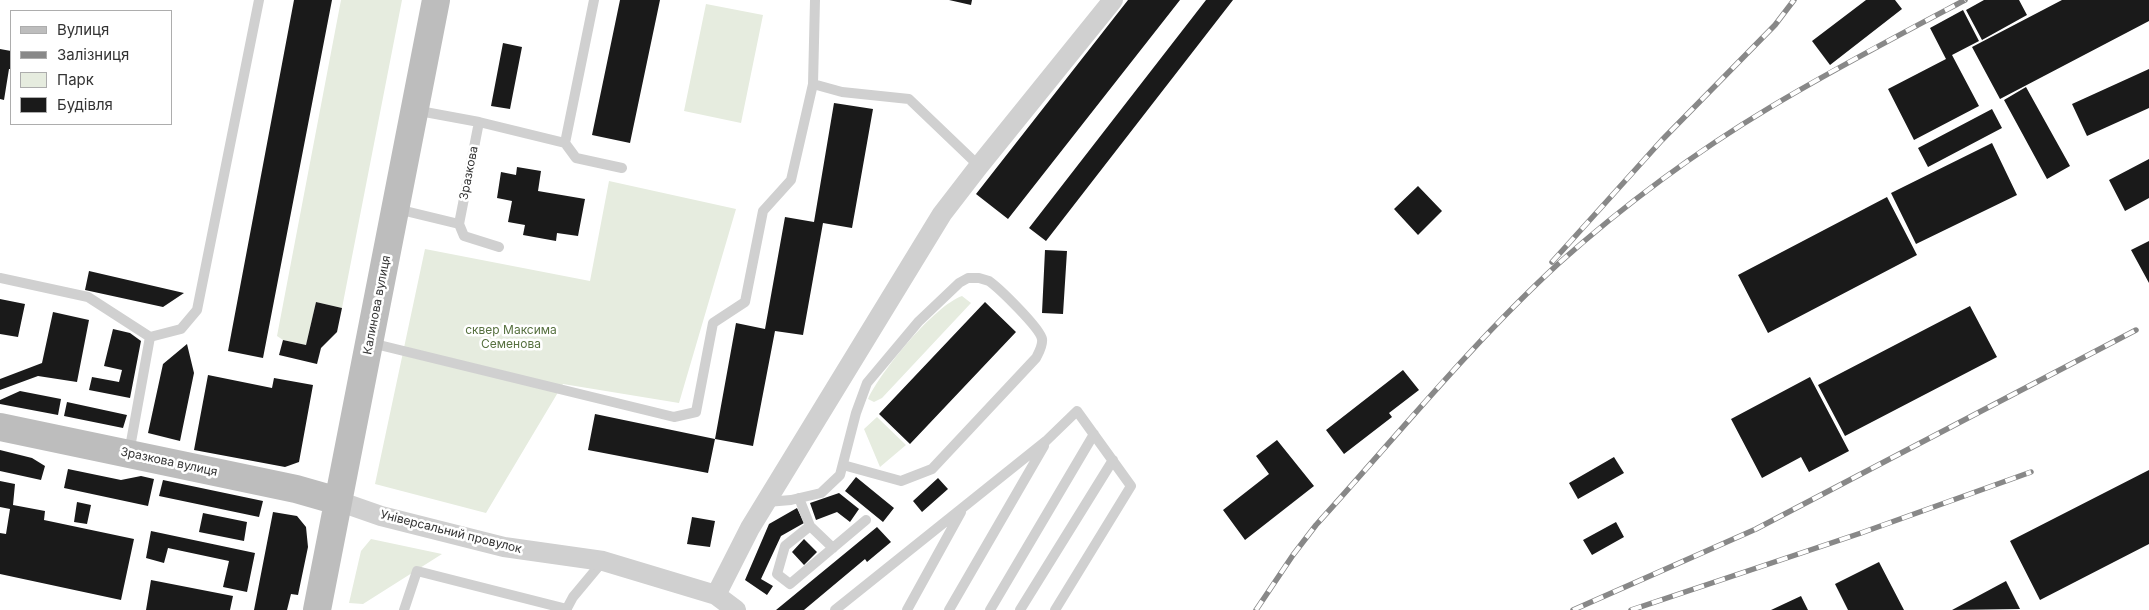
<!DOCTYPE html>
<html>
<head>
<meta charset="utf-8">
<style>
	body { margin:0 }
	#map { position:relative; width:2149px; height:610px; overflow:hidden; background:#fff; font-family:Inter,sans-serif }
	canvas { display:block }
	.legend { position:absolute; left:10px; top:10px; width:162px; height:115px; box-sizing:border-box; background:#fff; border:1px solid #adadad; margin:0; padding:6px 9px; list-style:none; font-size:15px; color:#333 }
	.legend li { display:flex; align-items:center; gap:10px; height:25px }
	.legend b { width:25px; border:1px solid #adadad }
</style>
</head>
<body>
<div id="map">
<canvas width="2149" height="610"></canvas>
<ul class="legend">
<li><b style="height:6px;background:#bdbdbd"></b>Вулиця</li>
<li><b style="height:6px;background:#888"></b>Залізниця</li>
<li><b style="height:14px;background:#e6ecdf"></b>Парк</li>
<li><b style="height:14px;background:#1a1a1a"></b>Будівля</li>
</ul>
</div>
<script>
const ctx = document.querySelector('canvas').getContext('2d');
ctx.lineJoin = 'round';
function fill(path, color) {
  ctx.fillStyle = color;
  ctx.fill(path, 'evenodd');
}
function trace(path, color, width, dash) {
  ctx.strokeStyle = color;
  ctx.lineWidth = width;
  ctx.lineCap = dash ? 'butt' : 'round';
  ctx.setLineDash(dash || []);
  ctx.stroke(path);
}
function write(font, color, halo, rows, align = 'center') {
  ctx.font = font + ' Inter,sans-serif';
  ctx.lineWidth = 5;
  ctx.setLineDash([]);
  ctx.textBaseline = 'middle';
  ctx.strokeStyle = halo;
  ctx.fillStyle = color;
  for (const [text, x, y, turn = 0] of rows) {
    ctx.save();
    ctx.translate(x, y);
    ctx.rotate((+turn || 0) * Math.PI / 180);
    ctx.textAlign = isNaN(turn) ? turn : align;
    if (halo) ctx.strokeText(text, 0, 0);
    ctx.fillText(text, 0, 0);
    ctx.restore();
  }
}
fill(new Path2D(`
	M341,0H402L342,308L316,302L306,345L283,340L277,336Z
	M706,4L763,15L741,123L684,111Z
	M609,181L736,209L679,403L563,384L486,513L375,484L425,249L590,281Z
	M962,296L971,303L882,398L874,402L868,399C881,371 934,306 962,296Z
	M877,417L906,445L880,467L864,429Z
	M371,539L442,554L363,604L349,603L361,551Z`), '#e6ecdf');
fill(new Path2D(`
	M294,0H332L263,358L228,351Z
	M620,0H660L630,143L592,135Z
	M949,0H972L971,5Z
	M1128,0H1180L1008,219L976,194Z
	M1206,0H1233L1046,241L1029,228Z
	M1866,0H1895L1902,9L1830,65L1812,41Z
	M1984,0H2019L2027,15L1982,40L1966,10Z
	M2062,0H2149V21L2000,99L1972,47Z
	M1963,10L1979,41L1952,55L1979,106L1914,140L1888,89L1946,59L1930,28Z
	M503,43L522,47L510,109L491,106Z
	M0,49L11,51V69H9L4,100L0,99Z
	M2149,69V108L2087,136L2072,104Z
	M2026,87L2070,166L2047,179L2004,100Z
	M834,103L873,109L852,228L823,223L803,335L775,331L753,446L715,439L708,473L588,450L595,414L715,439L736,323L765,329L785,217L814,222Z
	M1992,109L2002,128L1928,167L1918,148Z
	M1992,143L2017,195L1916,244L1891,193Z
	M2149,159V198L2125,211L2109,180Z
	M517,167L541,171L538,191L585,199L578,236L557,233L556,241L523,235L525,225L508,222L512,201L497,198L501,172L516,175Z
	M1418,186L1442,211L1418,235L1394,209Z
	M1887,197L1917,255L1768,333L1738,275Z
	M2149,241V283L2131,250Z
	M1045,250L1067,251L1063,314L1042,313Z
	M89,271L184,293L163,307L85,290Z
	M0,299L25,304L18,337L0,334Z
	M316,302L342,308L337,332L321,348L317,364L279,355L283,340L306,345Z
	M985,302L1016,332L910,444L879,414Z
	M1970,306L1997,357L1845,436L1818,385Z
	M53,312L89,320L77,382L38,376L0,390V379L42,363Z
	M113,329L130,333L141,341L130,398L89,390L92,377L119,382L122,370L104,366Z
	M187,344L194,373L180,441L148,433L163,364Z
	M1403,370L1419,390L1389,413L1392,417L1344,454L1326,430Z
	M208,375L272,388L274,378L313,385L299,462L285,467L194,450Z
	M1810,377L1849,451L1809,472L1801,457L1762,478L1731,419Z
	M20,391L61,399L58,415L0,404V400Z
	M67,402L127,415L123,428L64,416Z
	M1277,440L1314,486L1245,540L1223,510L1269,474L1256,456Z
	M0,450L32,458L45,466L41,480L0,471Z
	M1614,457L1624,473L1578,499L1569,483Z
	M68,469L121,480L141,476L154,479L148,506L64,488Z
	M2149,470V544L2040,600L2010,541Z
	M856,477L894,508L883,522L845,491Z
	M938,478L948,489L922,512L913,501Z
	M163,480L263,501L259,517L159,496Z
	M0,481L15,484L13,505L45,511L44,520L134,539L121,600L0,574V533L6,534L10,509L0,507Z
	M839,493L859,509L850,522L837,512L816,520L810,503Z
	M77,502L91,505L87,524L74,522Z
	M797,508L804,523L781,536L761,579L773,586L767,595L745,580L769,524Z
	M273,512L297,516L306,527L308,547L298,595L291,594L287,610H254Z
	M203,513L247,522L244,541L199,532Z
	M692,517L715,521L710,547L687,544Z
	M1616,522L1624,537L1592,555L1583,540Z
	M877,527L891,542L867,562L865,559L804,610H776Z
	M151,531L255,553L247,592L223,587L229,561L168,548L164,563L146,558Z
	M804,539L817,552L804,565L792,552Z
	M1879,562L1904,610H1848L1835,584Z
	M151,580L233,596L230,610H146Z
	M2006,581L2020,609L1952,610Z
	M1801,596L1808,610H1771Z`), '#1a1a1a');
trace(new Path2D(`
	M815,0L813,84L842,92L909,99L979,166
	M414,110L479,122L565,143L576,158L622,168
	M565,143L594,0
	M397,209L459,224L464,236L499,247
	M459,224L479,122
	M0,278L88,297L150,337
	M371,343L674,417L696,412L713,323L745,302L763,211L791,180L813,84
	M129,453L150,337L181,329L197,310L259,0
	M799,498L810,526L785,546L777,574L790,584L866,520
	M767,502L791,500L821,493L840,475L856,413L867,383L919,321L959,283L968,278H979L989,281C1000,289 1040,328 1042,339C1043,346 1039,352 1036,358L932,469L901,481L843,465
	M810,526L833,548
	M404,610L417,571L567,609
	M566,610L573,597L603,561
	M835,610L1046,441L1077,411L1131,486L1055,610
	M907,610L961,512
	M949,610L1044,446
	M990,610L1094,434
	M1020,610L1113,460`), '#d0d0d0', 10);
trace(new Path2D(`
	M338,501L381,516L504,547L603,561L716,595L736,610
	M716,595L750,528L942,214L979,166L1113,0`), '#d0d0d0', 20);
trace(new Path2D(`
	M0,427L296,489L338,501
	M317,610L436,0`), '#bdbdbd', 28);
const rail = new Path2D(`
	M1552,262L1662,140L1775,25L1794,0
	M1256,610L1293,555L1316,525C1396,437 1471,344 1558,264C1623,206 1694,153 1769,108C1832,70 1899,35 1965,0
	M1573,610L1756,529L2136,330
	M1631,610L1861,533L2031,472`);
trace(rail, '#888', 5.5);
trace(rail, '#fff', 4, [11]);
write('12px', '#333', '#fff', [
	["Зразкова",469,173,-79],
	["Калинова вулиця",377,305,-79],
	["Зразкова вулиця",169,462,12],
	["Універсальний провулок",451,532,14]
]);
write('12px', '#56703f', '#fff', [
	["сквер Максима",511,330],
	["Семенова",511,344]
]);
</script>
</body>
</html>
